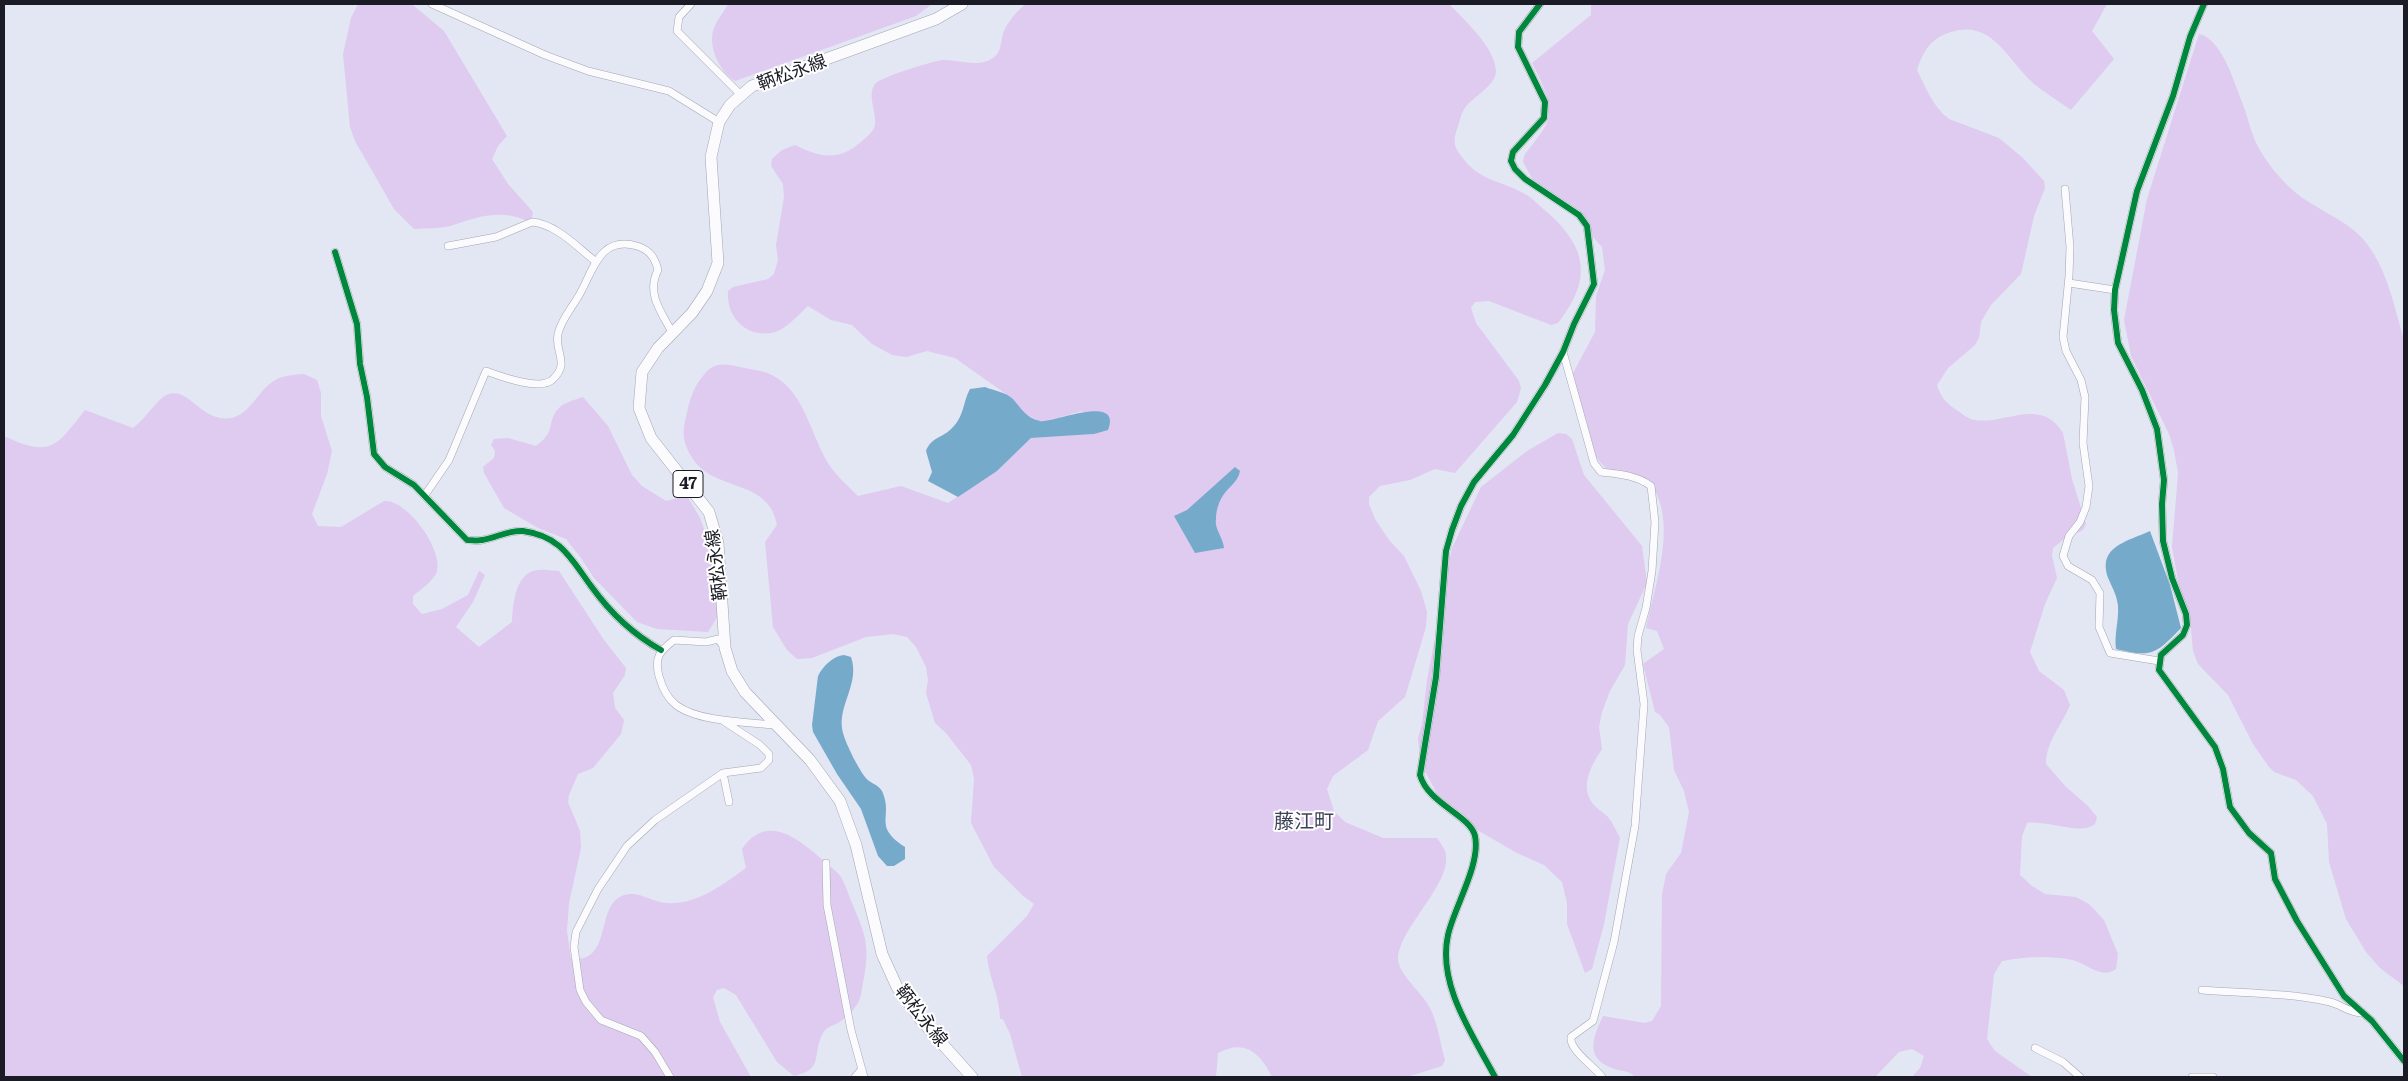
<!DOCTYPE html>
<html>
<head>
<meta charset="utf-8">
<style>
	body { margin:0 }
	#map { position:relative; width:2408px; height:1081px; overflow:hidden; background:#e3e6f3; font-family:Literata,serif }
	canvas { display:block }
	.frame { position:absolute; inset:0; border:5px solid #1a1b24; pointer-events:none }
</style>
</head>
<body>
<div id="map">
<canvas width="2408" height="1081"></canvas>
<div class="frame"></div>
</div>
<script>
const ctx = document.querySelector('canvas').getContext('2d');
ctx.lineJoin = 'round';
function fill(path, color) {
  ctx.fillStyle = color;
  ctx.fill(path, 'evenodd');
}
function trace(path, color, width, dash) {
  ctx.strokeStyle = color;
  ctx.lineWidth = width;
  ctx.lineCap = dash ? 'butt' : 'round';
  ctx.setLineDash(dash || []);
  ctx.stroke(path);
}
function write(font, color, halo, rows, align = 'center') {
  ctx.font = font + ' Literata,"Noto Sans JP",serif';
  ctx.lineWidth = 4;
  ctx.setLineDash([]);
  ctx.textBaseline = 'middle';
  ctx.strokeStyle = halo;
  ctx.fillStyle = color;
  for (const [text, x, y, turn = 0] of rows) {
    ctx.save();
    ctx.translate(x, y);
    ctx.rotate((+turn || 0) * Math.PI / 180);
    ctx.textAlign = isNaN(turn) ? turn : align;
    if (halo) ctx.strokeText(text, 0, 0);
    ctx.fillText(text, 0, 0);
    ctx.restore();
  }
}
fill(new Path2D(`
	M358,4L413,5L444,31L507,136L498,146L492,159L508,184L533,212L531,223C505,208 479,216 453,225C442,229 426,228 414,229L394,209L355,141L350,127L343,54L351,18Z
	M728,4H932L916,16L735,81C720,72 707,46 714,28C717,20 724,12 728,4Z
	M1026,4H1449C1464,20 1495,47 1496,71C1496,86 1472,97 1465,108C1461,113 1460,121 1458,126C1453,140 1453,146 1462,157C1479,181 1500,180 1523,193C1532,197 1539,206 1547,212C1588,248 1592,280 1558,323L1551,325L1489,301L1475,302L1471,308L1476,323L1519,381L1521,388L1517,402L1455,473L1435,469L1410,480L1380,486L1369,497V504L1375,519L1389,540L1404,556L1421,591L1427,612L1426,627L1405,697L1378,721L1368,750L1333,776L1327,789L1334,811L1345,822L1383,838H1437C1440,842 1443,847 1445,851C1455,881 1400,926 1398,958C1398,975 1423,993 1430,1008C1438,1024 1440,1043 1445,1060L1442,1066L1407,1077H1272C1260,1052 1244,1039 1218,1053L1216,1077H1022L1010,1034L1003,1019H1000C1000,997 989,978 987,956L1027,916L1034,904L1022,895L994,867L971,823L974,779L971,765L946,733L935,723L926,693L928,680L926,667L916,647L907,637L893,634L866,637L812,658L797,659L787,650L773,627L765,542L777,525C769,477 712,493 691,456C683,442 682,433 686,417C689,403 693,387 703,376C713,362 724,363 740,367C748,369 757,370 765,372C804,386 809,432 828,463C836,476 848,486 858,496L901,486L948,503L997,471L1031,438L1094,434L1082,411L1047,421H1039L1021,411L1013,399L955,358L927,351L906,357L892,355L872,344L852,325L831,320L808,306C798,315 785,331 771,333C744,337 726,315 728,291L733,287L768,279L774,274L778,260L776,245L784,197L783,184L771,166L772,159L782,150L795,145C819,157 838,162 861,142C866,138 874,131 875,125C877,113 866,93 876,83C882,77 935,60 944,60C960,60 979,68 993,58C1003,51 1000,40 1004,31C1008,21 1018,10 1026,4Z
	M1591,4H2107L2092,31L2114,59L2071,110C2059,101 2045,93 2033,83C2007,59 1992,19 1951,32C1931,38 1923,51 1917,70C1926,88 1933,107 1949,119L1999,138L2023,158L2044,181L2045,188L2034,216L2021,274L1991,305L1981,322L1979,338L1975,345L1948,368L1937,385C1940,396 1946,403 1955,409C1961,413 1968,419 1975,420C2005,425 2041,396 2063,433L2072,479L2086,524L2083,530L2064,539L2053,548L2052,556L2057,578L2045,604L2030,652L2039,671L2064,690L2070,705C2062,725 2046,741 2046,764L2066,787L2088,806L2097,817L2095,824C2081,836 2048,820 2027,823L2022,836L2020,875L2032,886L2045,894L2076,897L2089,904L2104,920L2118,954L2116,969C2101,980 2087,963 2072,960C2048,955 2026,957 2002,961L1994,974L1987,1039L1995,1051L2032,1077H1912L1920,1068L1924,1056L1912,1049L1899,1052L1875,1077H1635C1631,1072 1624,1071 1618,1070C1585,1061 1591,1041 1603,1016L1645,1023L1652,1021L1661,1006L1662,895L1666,874L1681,853L1689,812L1684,791L1674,770L1669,727L1660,715L1655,712L1643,664L1664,649L1657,631L1646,628C1654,589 1676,529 1655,491C1649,480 1627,480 1617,475C1583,460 1580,407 1572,375L1595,332L1596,296L1605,270L1602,247L1570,211L1533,180L1523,162L1524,156C1531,145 1544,132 1548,120C1553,101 1540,79 1532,63L1591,15Z
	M2199,34C2222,39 2234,82 2242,102C2247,114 2249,126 2254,138C2262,159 2285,186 2304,199C2323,212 2348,222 2363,239C2387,267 2394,306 2404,340V986L2380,968L2366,952L2346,919L2329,862L2327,824L2313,796L2296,780L2274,772L2269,767L2253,744L2228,695L2198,664L2193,651L2191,629L2178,581L2172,547L2178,473L2174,450L2169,434L2131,356L2124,320L2147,199Z
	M304,374L317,380L321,393V416L332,451L327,474L312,514L318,526L341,527L384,501C407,499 443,549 437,571C434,581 420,590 413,596V604L422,614L442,609L468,595L479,571L485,575L473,602L456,627L479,647L512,622C513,604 515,571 539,570C546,569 553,571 559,571L604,640L626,668L625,675L613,693L615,708L624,720L621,734L593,768L578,774L569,795L568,802L580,831L581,848L569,903L567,931L571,959C613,963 595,907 622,896C637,889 651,902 666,903C696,906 724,884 746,868L742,849C765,815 794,835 818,856C825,863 835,869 841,877C845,884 848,893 851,901C865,933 870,944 864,978C862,986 862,994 859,1001C855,1009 846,1018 838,1023C832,1026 826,1027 823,1033C811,1055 825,1069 794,1076L777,1062L736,995L724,988L717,990L713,997L720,1022L751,1077H4V436C51,458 56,447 85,410L133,428C145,420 158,397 169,394C190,388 202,423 231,418C249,415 258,392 271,383C281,375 292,375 304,374Z
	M583,397L608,426L632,475L642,486L666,501L687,496L700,518L716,562L720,613L708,632L657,629L637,622L594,578L581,558L566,539L538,528L504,508L484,473L483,467L494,458L495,451L491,445L494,439L508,438L536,446C557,431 546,423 558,409C564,402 575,400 583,397Z
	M1558,433L1566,434L1572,439L1584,475L1642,546L1647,583L1628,624L1625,665L1610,691L1602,712L1599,727L1602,749C1592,764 1579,786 1593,804C1597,809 1603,812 1608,817C1613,823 1616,831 1620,838L1604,924L1592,969L1585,973L1567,924V903L1562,882L1544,865L1517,853L1453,816L1443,805L1426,773L1420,759L1418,738L1422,724L1427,680L1452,548L1481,487L1527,451Z`), '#dfcaf0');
fill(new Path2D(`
	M985,387C995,391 1006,392 1013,399C1021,408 1026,418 1040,421C1050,424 1123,392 1108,430L1094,434L1031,438L997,471L958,497L928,481L932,472L926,451C931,437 943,438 952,428C964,417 963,402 970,389Z
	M1235,467L1240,471C1238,483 1226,488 1221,499C1218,504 1216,513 1216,518C1214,529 1223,537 1224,548L1195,553L1174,516L1187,510Z
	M2150,531L2170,585L2181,628C2156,654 2152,658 2116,649C2114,634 2119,621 2118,606C2117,596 2113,589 2109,580C2096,547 2126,542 2150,531Z
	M844,655L851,657C860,683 839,703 842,728C843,739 858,768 865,777C869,783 878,784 882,791C894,818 872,825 905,847V859L894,866H887L878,856L861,809L837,774L813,732L812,725L818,676C823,666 833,656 844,655Z`), '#76aacb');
const minor = new Path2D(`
	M432,4L545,55L588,71L669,91L719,122
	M691,4L679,17L677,31L741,95
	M2204,4L2190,37L2173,96L2137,191L2115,290L2114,310L2118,343L2142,390L2157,429L2164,480L2162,504L2163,541L2172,578L2186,614L2187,625L2183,635L2161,655L2159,670L2215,747L2223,769L2230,807L2249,833L2271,853L2275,879L2297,921L2344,996L2372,1021L2404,1061
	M2065,189L2070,247L2069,276L2063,337L2066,351L2081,380L2085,397L2083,443L2089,486L2086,507L2080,522L2069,536L2063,556L2068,566L2092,580L2100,593L2099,627L2110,653L2159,661
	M448,246L496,237L532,222C556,224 577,247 595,261
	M335,252L357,324L360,364L367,397L374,454L385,467L414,485L467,540C472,540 478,541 482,540C497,538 507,530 523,531C561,536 571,559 591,586C609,611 634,635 661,650
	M2069,283L2115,290
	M1563,352L1594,463L1601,472C1619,474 1636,475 1651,486L1655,522L1652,571L1646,608L1638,636L1637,650L1644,704L1635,826L1614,942L1593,1021L1571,1037C1569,1050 1594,1066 1602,1077
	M425,495L449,460L486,371C500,376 539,391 552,380C571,363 554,352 558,334C561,320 571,309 578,297C593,273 598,235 637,246C650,250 655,258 658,270C646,293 661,312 672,332
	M724,647L718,639L706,642L674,640C660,651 654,657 659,676C662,687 667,698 676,705C698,722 748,722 775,725
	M723,773L729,802
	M826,863L827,905L851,1030L864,1077
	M2202,990C2243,993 2290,993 2330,1002C2342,1005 2349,1013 2363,1013
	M2035,1048L2063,1062L2080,1077
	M670,1077L655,1052L641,1036L601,1020L586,1002L580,990L574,947L576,932L598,889L627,846L655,820L723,773L761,768L769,760V754L760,745L722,720
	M855,1077L862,1069
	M1495,1077C1473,1035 1437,985 1448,935C1454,907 1481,865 1475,836C1470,815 1428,804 1420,775L1436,677L1446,551L1452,530L1461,506L1474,482L1513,435L1545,385L1563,352L1574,324L1594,284L1587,226L1579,215L1525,179L1515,169L1511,161L1513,152L1544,118L1545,102L1518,47L1519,32L1540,4
	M2192,1077H2213`);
const primary = new Path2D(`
	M962,4L936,19L752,86L730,105L719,122L711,157L718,263L707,291L692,313L658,348L642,372L639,408L651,438L709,512L718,543L725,648L732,671L745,692L810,760L840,801L856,845L882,954L897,987L921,1020L972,1077`);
trace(minor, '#a3a6b0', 8);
trace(primary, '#a3a6b0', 12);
trace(minor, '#fbfbfd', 7);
trace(primary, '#fbfbfd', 11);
trace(new Path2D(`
	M2204,4L2190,37L2173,96L2137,191L2115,290L2114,310L2118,343L2142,390L2157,429L2164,480L2162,504L2163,541L2172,578L2186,614L2187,625L2183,635L2161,655L2159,670L2215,747L2223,769L2230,807L2249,833L2271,853L2275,879L2297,921L2344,996L2372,1021L2404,1061
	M335,252L357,324L360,364L367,397L374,454L385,467L414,485L467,540C472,540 478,541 482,540C497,538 507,530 523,531C561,536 571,559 591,586C609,611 634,635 661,650
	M1495,1077C1473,1035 1437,985 1448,935C1454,907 1481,865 1475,836C1470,815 1428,804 1420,775L1436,677L1446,551L1452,530L1461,506L1474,482L1513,435L1545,385L1563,352L1574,324L1594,284L1587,226L1579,215L1525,179L1515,169L1511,161L1513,152L1544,118L1545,102L1518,47L1519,32L1540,4`), '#00873e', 6);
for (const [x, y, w] of [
	[688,484,30]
]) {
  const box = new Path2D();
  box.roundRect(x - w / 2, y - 13.5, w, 27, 4);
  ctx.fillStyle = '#fff';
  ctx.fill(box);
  trace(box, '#1a1b24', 1);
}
write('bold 16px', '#1a1b24', null, [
	["47",688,484]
]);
write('18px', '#1a1b24', '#fff', [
	["鞆松永線",792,73,-20],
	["鞆松永線",717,565,-97],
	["鞆松永線",921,1016,52]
]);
write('20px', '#3f4357', '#fff', [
	["藤江町",1304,822]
]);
</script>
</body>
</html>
